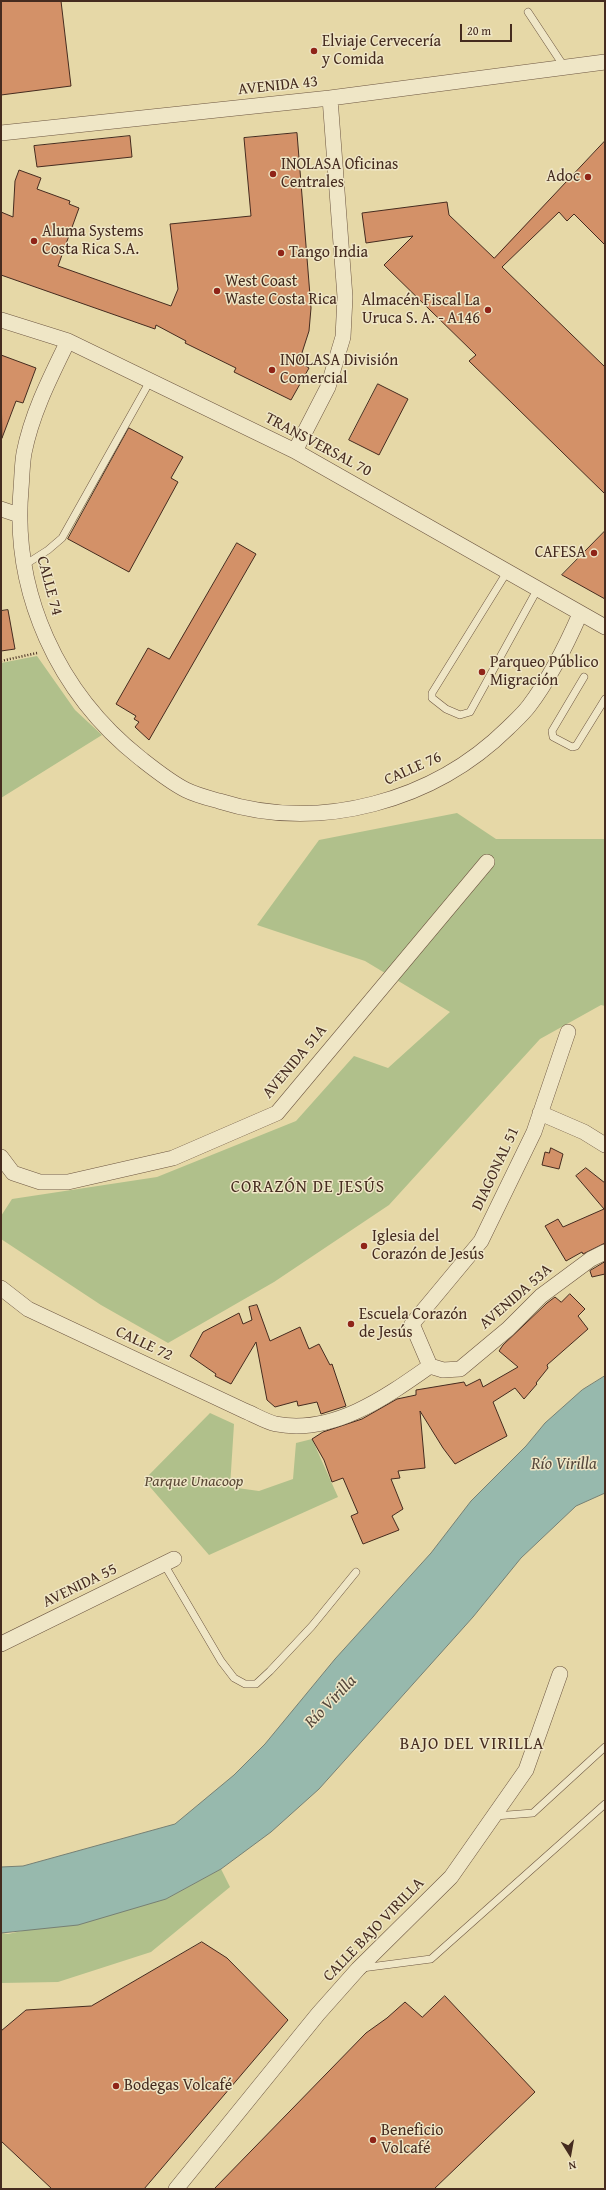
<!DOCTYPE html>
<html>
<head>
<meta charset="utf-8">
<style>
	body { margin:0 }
	#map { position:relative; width:606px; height:2190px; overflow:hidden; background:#e6d8a7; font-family:"Gentium Book Plus",serif }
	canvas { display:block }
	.frame { position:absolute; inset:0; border:2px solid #452b1f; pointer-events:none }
	.north { position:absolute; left:550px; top:2134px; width:40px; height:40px; -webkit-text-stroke:3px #efe6c6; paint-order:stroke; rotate:169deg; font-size:11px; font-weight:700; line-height:16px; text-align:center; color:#452b1f }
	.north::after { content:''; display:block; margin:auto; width:14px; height:18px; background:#452b1f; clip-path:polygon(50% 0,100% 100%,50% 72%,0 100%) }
	.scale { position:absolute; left:460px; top:24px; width:52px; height:18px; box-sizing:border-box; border:2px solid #452b1f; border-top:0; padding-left:5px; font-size:12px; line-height:14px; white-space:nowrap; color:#452b1f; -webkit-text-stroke:3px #efe6c6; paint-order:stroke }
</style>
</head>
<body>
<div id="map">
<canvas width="606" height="2190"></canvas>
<div class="frame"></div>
<div class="north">N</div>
<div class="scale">20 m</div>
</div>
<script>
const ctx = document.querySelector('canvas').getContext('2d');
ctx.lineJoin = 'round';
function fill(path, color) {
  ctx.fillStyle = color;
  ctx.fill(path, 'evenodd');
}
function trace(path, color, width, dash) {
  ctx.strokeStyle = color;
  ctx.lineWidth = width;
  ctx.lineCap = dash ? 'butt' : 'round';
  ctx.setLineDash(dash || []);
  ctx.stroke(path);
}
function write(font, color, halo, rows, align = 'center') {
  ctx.font = font + ' "Gentium Book Plus",serif';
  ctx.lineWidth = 3;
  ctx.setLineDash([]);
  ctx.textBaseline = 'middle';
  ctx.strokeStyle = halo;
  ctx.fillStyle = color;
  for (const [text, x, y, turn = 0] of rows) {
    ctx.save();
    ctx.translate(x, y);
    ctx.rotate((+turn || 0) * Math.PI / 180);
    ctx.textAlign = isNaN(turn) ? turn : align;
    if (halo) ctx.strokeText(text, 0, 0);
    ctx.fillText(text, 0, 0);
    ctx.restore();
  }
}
fill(new Path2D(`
	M37,656L75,710L102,735L1,798V663Z
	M457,813L496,839H605V1006L601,1005L540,1039L389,1205L274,1282L168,1343L101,1305L1,1239V1216L12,1199L157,1177L296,1121L354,1056L388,1068L450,1012L365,961L257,925L319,840Z
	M210,1413L234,1424L230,1487L259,1491L293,1479L296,1443L312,1439L338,1497L209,1555L144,1480Z
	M221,1869L230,1887L151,1952L58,1982L1,1983V1933L8,1934L166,1899Z`), '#b0c08b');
const water = new Path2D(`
	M605,1376V1493L576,1506L521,1558L473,1617L319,1789L271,1832L221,1869L166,1899L78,1925L1,1933V1867L23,1866L175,1824L234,1775L265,1744L335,1659L431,1553L471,1501L526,1446L545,1423L582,1390Z`);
fill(water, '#97b9ad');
trace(water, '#768074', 1);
const building = new Path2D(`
	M1,1H61L71,86L1,95Z
	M297,133L311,308L309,331L299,362L309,368L291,400L234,372L236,368L185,343L186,341L156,325L155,329L1,275V212L13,217L15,181L19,170L41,178L37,189L70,201L69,204L79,208L58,266L171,306L178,289L170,224L251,216L244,138Z
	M130,136L132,157L37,167L34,146Z
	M605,141V245L574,214L567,221L559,212L502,267L605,367V494L469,361L476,355L384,265L413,236L366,243L362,213L447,202L449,215L494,258Z
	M1,355L36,368L23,403L16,401L2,438Z
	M378,384L408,399L379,455L349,440Z
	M129,428L183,457L171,478L178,482L129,572L68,539Z
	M605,531V599L562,575Z
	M237,543L256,554L149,740L135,727L139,722L134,719L136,716L116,704L148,648L169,659Z
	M8,610L15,649L1,651V611Z
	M551,1148L563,1154L559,1169L542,1165L545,1152L549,1153Z
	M586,1168L605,1183V1243L583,1254L582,1252L566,1261L545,1226L558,1219L563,1227L604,1209L576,1176Z
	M605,1262V1274L592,1277L590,1271Z
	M570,1294L585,1309L578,1316L588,1329L547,1365L548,1368L536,1383L537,1384L524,1399L515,1388L493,1402L507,1436L455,1464L443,1448L420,1411L425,1468L398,1471L400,1478L391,1479L403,1509L392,1516L399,1530L363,1544L351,1516L358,1513L343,1478L332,1482L324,1460L312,1439L323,1432L362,1419L397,1399L416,1395V1390L464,1382L466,1386L480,1379L483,1387L518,1367L499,1351L503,1345L547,1303L555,1297L561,1302Z
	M257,1305L270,1341L300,1327L309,1349L319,1344L330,1365L332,1364L346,1406L321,1414L317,1402L298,1406L297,1401L275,1407L267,1400L256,1342L231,1384L215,1376L216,1374L190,1356L203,1332L239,1313L243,1324L252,1320L249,1307Z
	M202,1942L227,1958L288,2020L144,2189H52L1,2141V2031L26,2010L91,2006Z
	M445,1996L535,2092L434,2189H214L366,2033L387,2018L405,2002L422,2017Z`);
fill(building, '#d39168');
trace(building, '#452b1f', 1);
const lane = new Path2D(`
	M528,12L565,68
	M23,566L48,550L62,538L150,381
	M507,572L432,693V698L446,709L460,715L470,712L537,590
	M584,677L552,731L553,737L572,747L576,746L605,699
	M164,1564L221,1661L234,1678L245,1684H256L270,1671L312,1626L356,1572
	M495,1816L533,1813L605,1747
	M362,1968L431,1959L605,1804`);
const street = new Path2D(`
	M1,133L330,98L605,62
	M1,320L68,341L295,451L605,627
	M68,341C50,378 32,413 24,453C22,465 22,477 21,489C12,593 58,693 140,758C154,769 170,782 186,790C196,795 208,798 219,801C320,833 434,801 508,728C515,721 523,714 529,706C551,677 566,646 580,614
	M295,451L328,387L343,337L345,297L330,98
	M1,509L19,515
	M540,1113L584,1132L605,1145
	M1,1157L13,1173L40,1182H68L173,1158L277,1113L487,862
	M1,1288L28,1309L245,1411C255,1415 266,1422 276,1424C333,1435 386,1397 430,1366L443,1370L460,1369L508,1329L541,1296L591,1259L605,1252
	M430,1366L412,1324L481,1241L534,1132L568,1032
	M1,1644L174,1559
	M176,2189L318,2014L358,1969L451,1877L526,1770L560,1674`);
trace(lane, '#6d5641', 8);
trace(street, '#6d5641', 16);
trace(new Path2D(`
	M1,661L37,653`), '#452b1f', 2.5, [1, 2]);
trace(lane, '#efe6c6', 7);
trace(street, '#efe6c6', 15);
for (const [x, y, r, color] of [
	[314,51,4,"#8f2418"],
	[273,174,4,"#8f2418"],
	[588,177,4,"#8f2418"],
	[34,241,4,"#8f2418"],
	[281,253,4,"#8f2418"],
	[217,291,4,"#8f2418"],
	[488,310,4,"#8f2418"],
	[272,370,4,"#8f2418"],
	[594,553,4,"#8f2418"],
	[482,672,4,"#8f2418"],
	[364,1246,4,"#8f2418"],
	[351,1324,4,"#8f2418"],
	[116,2086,4,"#8f2418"],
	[373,2140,4,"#8f2418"]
]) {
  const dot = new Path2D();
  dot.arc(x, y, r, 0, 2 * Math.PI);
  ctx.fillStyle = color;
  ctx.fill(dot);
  trace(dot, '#efe6c6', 1.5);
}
write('16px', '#452b1f', '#efe6c6', [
	["Elviaje Cervecería",322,42],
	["y Comida",322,60],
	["INOLASA Oficinas",281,165],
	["Centrales",281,183],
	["Adoc",580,177,"right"],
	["Aluma Systems",42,232],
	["Costa Rica S.A.",42,250],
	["Tango India",289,253],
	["West Coast",225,282],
	["Waste Costa Rica",225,300],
	["Almacén Fiscal La",480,301,"right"],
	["Uruca S. A. - A146",480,319,"right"],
	["INOLASA División",280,361],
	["Comercial",280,379],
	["CAFESA",586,553,"right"],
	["Parqueo Público",490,663],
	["Migración",490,681],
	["Iglesia del",372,1237],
	["Corazón de Jesús",372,1255],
	["Escuela Corazón",359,1315],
	["de Jesús",359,1333],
	["Bodegas Volcafé",124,2086],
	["Beneficio",381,2131],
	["Volcafé",381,2149]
], 'left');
write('16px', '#452b1f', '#efe6c6', [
	["AVENIDA 43",278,86,-6],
	["TRANSVERSAL 70",318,445,28],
	["CALLE 74",49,586,75],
	["CALLE 76",413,769,-24],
	["AVENIDA 51A",295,1062,-50],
	["DIAGONAL 51",496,1169,-65],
	["AVENIDA 53A",516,1297,-41],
	["CALLE 72",144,1344,25],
	["AVENIDA 55",80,1586,-26],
	["CALLE BAJO VIRILLA",374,1930,-46]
]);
write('italic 16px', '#5a4935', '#efe6c6', [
	["Parque Unacoop",194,1482]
]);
ctx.letterSpacing = '1px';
write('17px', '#452b1f', '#efe6c6', [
	["CORAZÓN DE JESÚS",308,1188],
	["BAJO DEL VIRILLA",472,1745]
]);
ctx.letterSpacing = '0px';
write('italic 17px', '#55473b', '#efe6c6', [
	["Río Virilla",564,1465],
	["Río Virilla",331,1702,-46]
]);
</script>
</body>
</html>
